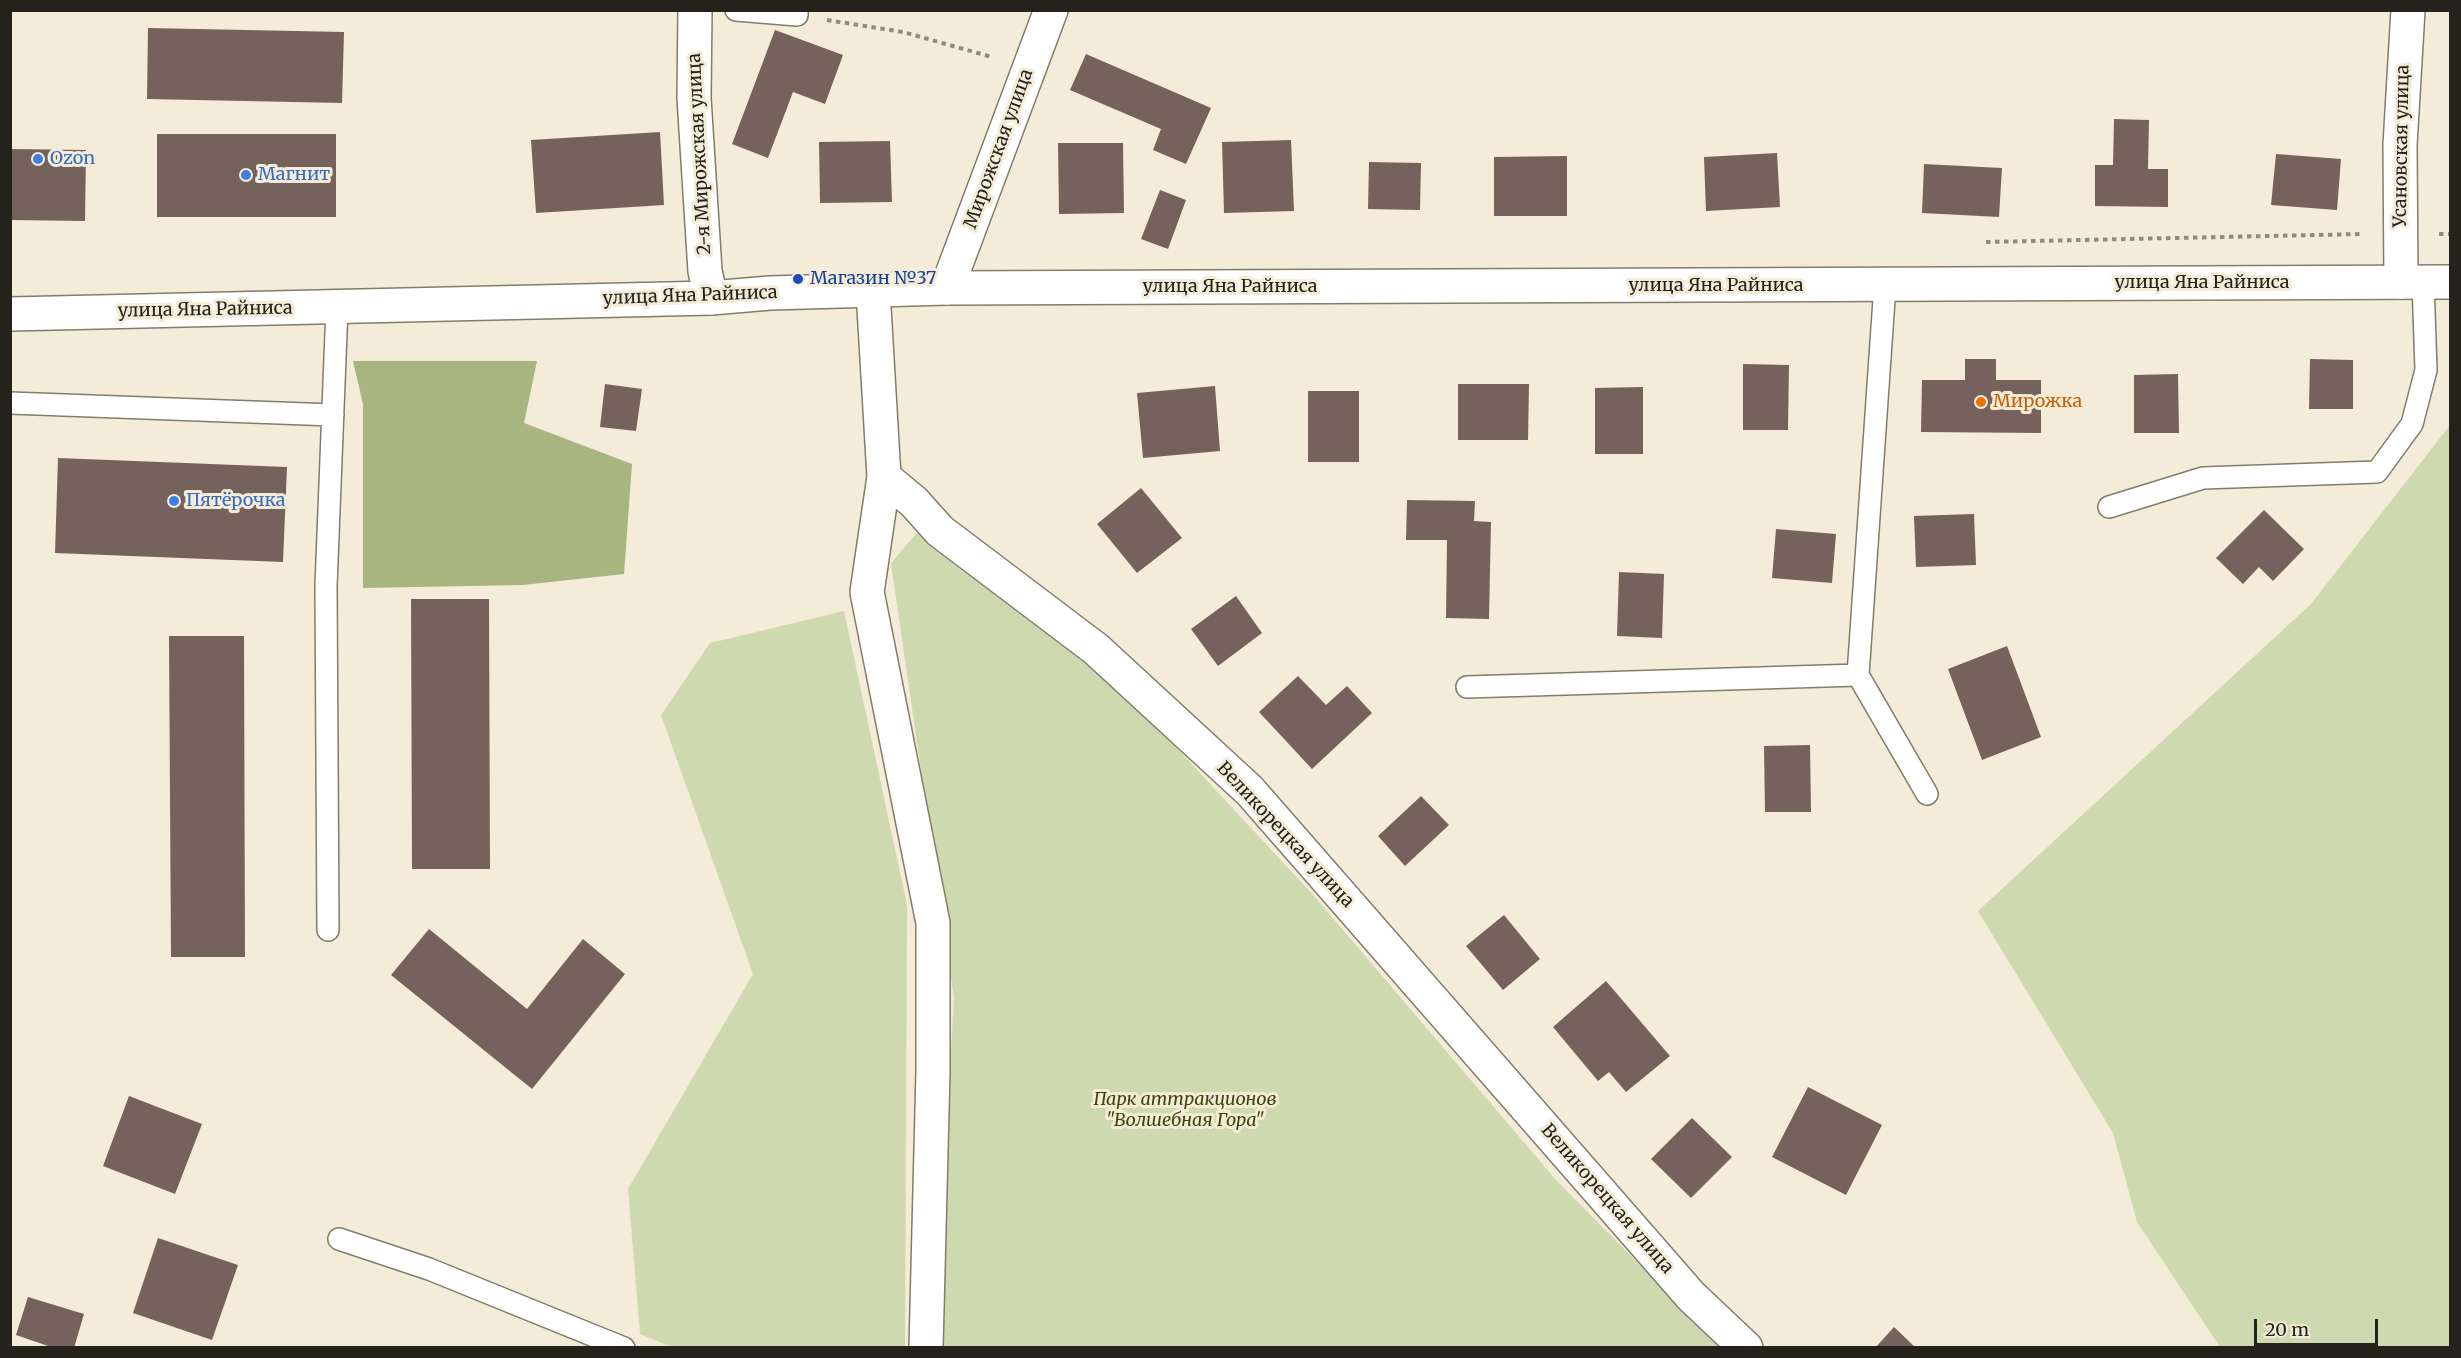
<!DOCTYPE html>
<html>
<head>
<meta charset="utf-8">
<style>
	body { margin:0 }
	#map { position:relative; width:2461px; height:1358px; overflow:hidden; background:#f4ebd8; font-family:Merriweather,serif }
	canvas { display:block }
	.frame { position:absolute; inset:0; border:12px solid #25221b; pointer-events:none }
	.scale { position:absolute; left:2254px; top:1319px; width:124px; height:27px; box-sizing:border-box; border:3px solid #25221b; border-top:0; padding-left:8px; font-size:18px; line-height:21px; white-space:nowrap; color:#25221b; -webkit-text-stroke:4px #f4ebd8; paint-order:stroke }
</style>
</head>
<body>
<div id="map">
<canvas width="2461" height="1358"></canvas>
<div class="frame"></div>
<div class="scale">20 m</div>
</div>
<script>
const ctx = document.querySelector('canvas').getContext('2d');
ctx.lineJoin = 'round';
function fill(path, color) {
  ctx.fillStyle = color;
  ctx.fill(path, 'evenodd');
}
function trace(path, color, width, dash) {
  ctx.strokeStyle = color;
  ctx.lineWidth = width;
  ctx.lineCap = dash ? 'butt' : 'round';
  ctx.setLineDash(dash || []);
  ctx.stroke(path);
}
function write(font, color, halo, rows, align = 'center') {
  ctx.font = font + ' Merriweather,serif';
  ctx.lineWidth = 6;
  ctx.setLineDash([]);
  ctx.textBaseline = 'middle';
  ctx.strokeStyle = halo;
  ctx.fillStyle = color;
  for (const [text, x, y, turn = 0] of rows) {
    ctx.save();
    ctx.translate(x, y);
    ctx.rotate((+turn || 0) * Math.PI / 180);
    ctx.textAlign = isNaN(turn) ? turn : align;
    if (halo) ctx.strokeText(text, 0, 0);
    ctx.fillText(text, 0, 0);
    ctx.restore();
  }
}
fill(new Path2D(`
	M2450,425V1347H2220L2137,1222L2113,1133L1978,911L2311,604Z
	M920,529L1137,705L1314,896L1556,1180L1721,1347H934L954,998L891,563Z
	M844,611L907,905L905,1347H672L640,1334L628,1189L753,974L661,715L710,643Z`), '#cfd9b0');
fill(new Path2D(`
	M353,361H537L524,423L632,464L624,574L523,585L363,588V404Z`), '#a8b57f');
fill(new Path2D(`
	M148,28L344,32L342,103L147,99Z
	M775,30L843,55L825,104L793,92L768,158L732,144Z
	M1086,54L1211,108L1186,164L1153,150L1161,129L1070,90Z
	M2114,119L2149,120L2148,169H2168V207L2095,206V165H2113Z
	M660,132L664,205L536,213L531,140Z
	M157,134H336V217H157Z
	M1291,140L1294,211L1224,213L1222,142Z
	M890,141L892,202L820,203L819,142Z
	M1058,143H1123L1124,213L1059,214Z
	M10,149L86,150L85,221L10,220Z
	M1777,153L1780,207L1706,211L1704,157Z
	M2276,154L2341,159L2337,210L2271,205Z
	M1567,156V216H1494V157Z
	M1369,162L1421,163L1420,210L1368,209Z
	M1924,164L2002,168L1999,217L1922,213Z
	M1160,190L1186,200L1168,249L1141,239Z
	M1965,359H1996V380H2041V433L1921,432L1922,380H1965Z
	M2310,359L2353,360V409H2309Z
	M1743,364L1789,365L1788,430H1743Z
	M2178,374L2179,433H2134V375Z
	M605,384L642,389L636,431L600,427Z
	M1458,384H1529L1528,440H1458Z
	M1215,386L1220,451L1143,458L1137,393Z
	M1643,387V454H1595V388Z
	M1308,391H1359V462H1308Z
	M58,458L287,467L283,562L55,553Z
	M1141,488L1182,538L1137,573L1097,524Z
	M1407,500L1475,501L1474,521L1491,522L1489,619L1446,618L1447,540H1406Z
	M2264,510L2304,549L2273,581L2259,567L2243,584L2216,558Z
	M1974,514L1976,565L1916,567L1914,516Z
	M1776,529L1836,534L1832,583L1772,578Z
	M1619,572L1664,574L1662,638L1617,636Z
	M1236,596L1262,633L1218,666L1191,629Z
	M411,599H489L490,869H412Z
	M169,636H244L245,957H171Z
	M2007,646L2041,737L1982,760L1948,669Z
	M1298,676L1326,705L1347,686L1372,713L1312,769L1259,712Z
	M1810,745L1811,812H1765L1764,746Z
	M1421,796L1449,825L1405,866L1378,836Z
	M1504,915L1540,959L1503,990L1466,946Z
	M429,929L527,1009L583,939L625,974L532,1089L391,975Z
	M1606,981L1670,1056L1626,1092L1609,1072L1598,1081L1553,1027Z
	M1808,1087L1882,1125L1846,1195L1772,1157Z
	M129,1096L202,1124L175,1194L103,1166Z
	M1692,1118L1732,1157L1691,1198L1651,1159Z
	M158,1238L238,1265L212,1340L133,1313Z
	M28,1297L84,1314L74,1348H54L16,1335Z
	M1894,1327L1916,1348H1875Z`), '#76625d');
const lane = new Path2D(`
	M736,10L797,15V10
	M10,403L333,415
	M2109,507L2203,478L2377,472L2412,424L2426,370L2423,282
	M1858,675L1927,794
	M1467,687L1858,675L1885,285
	M328,930L326,586L337,307
	M339,1239L429,1269L624,1348`);
const street = new Path2D(`
	M695,10L694,98L705,271L711,298
	M2401,282L2400,145L2408,10
	M947,288L1051,10
	M873,291L884,477L867,592L933,923V1071L926,1348
	M884,477L914,502L940,531L1096,649L1250,791L1691,1296L1746,1348`);
const secondary = new Path2D(`
	M10,314L711,298L770,293L947,288L2450,282`);
trace(lane, '#837c6a', 24);
trace(street, '#837c6a', 36);
trace(secondary, '#837c6a', 36);
trace(new Path2D(`
	M827,20L903,32L992,57
	M2439,234H2450
	M1986,242L2363,234`), '#918b7e', 4, [4.5, 4.5]);
trace(lane, '#fff', 21);
trace(street, '#fff', 33);
trace(secondary, '#fff', 33);
for (const [x, y, r, color] of [
	[38,159,6,"#3f7fe0"],
	[246,175,6,"#3f7fe0"],
	[798,279,6,"#1a4fb4"],
	[1981,402,6,"#e8710a"],
	[174,501,6,"#3f7fe0"]
]) {
  const dot = new Path2D();
  dot.arc(x, y, r, 0, 2 * Math.PI);
  ctx.fillStyle = color;
  ctx.fill(dot);
  trace(dot, '#f4ebd8', 2);
}
write('18px', '#25221b', '#f4ebd8', [
	["Усановская улица",2402,146,-89],
	["Мирожская улица",999,149,-70],
	["2-я Мирожская улица",700,154,-93],
	["улица Яна Райниса",2202,283],
	["улица Яна Райниса",1716,286],
	["улица Яна Райниса",1230,287],
	["улица Яна Райниса",690,296,-2],
	["улица Яна Райниса",205,310,-1],
	["Великорецкая улица",1285,835,47],
	["Великорецкая улица",1607,1199,49]
]);
write('18px', '#366cbe', '#f4ebd8', [
	["Ozon",50,159],
	["Магнит",258,175],
	["Пятёрочка",186,501]
], 'left');
write('18px', '#164399', '#f4ebd8', [
	["Магазин №37",810,279]
], 'left');
write('18px', '#c56008', '#f4ebd8', [
	["Мирожка",1993,402]
], 'left');
write('italic 18px', '#3c4606', '#f4ebd8', [
	["Парк аттракционов",1185,1100],
	["\"Волшебная Гора\"",1185,1121]
]);
</script>
</body>
</html>
